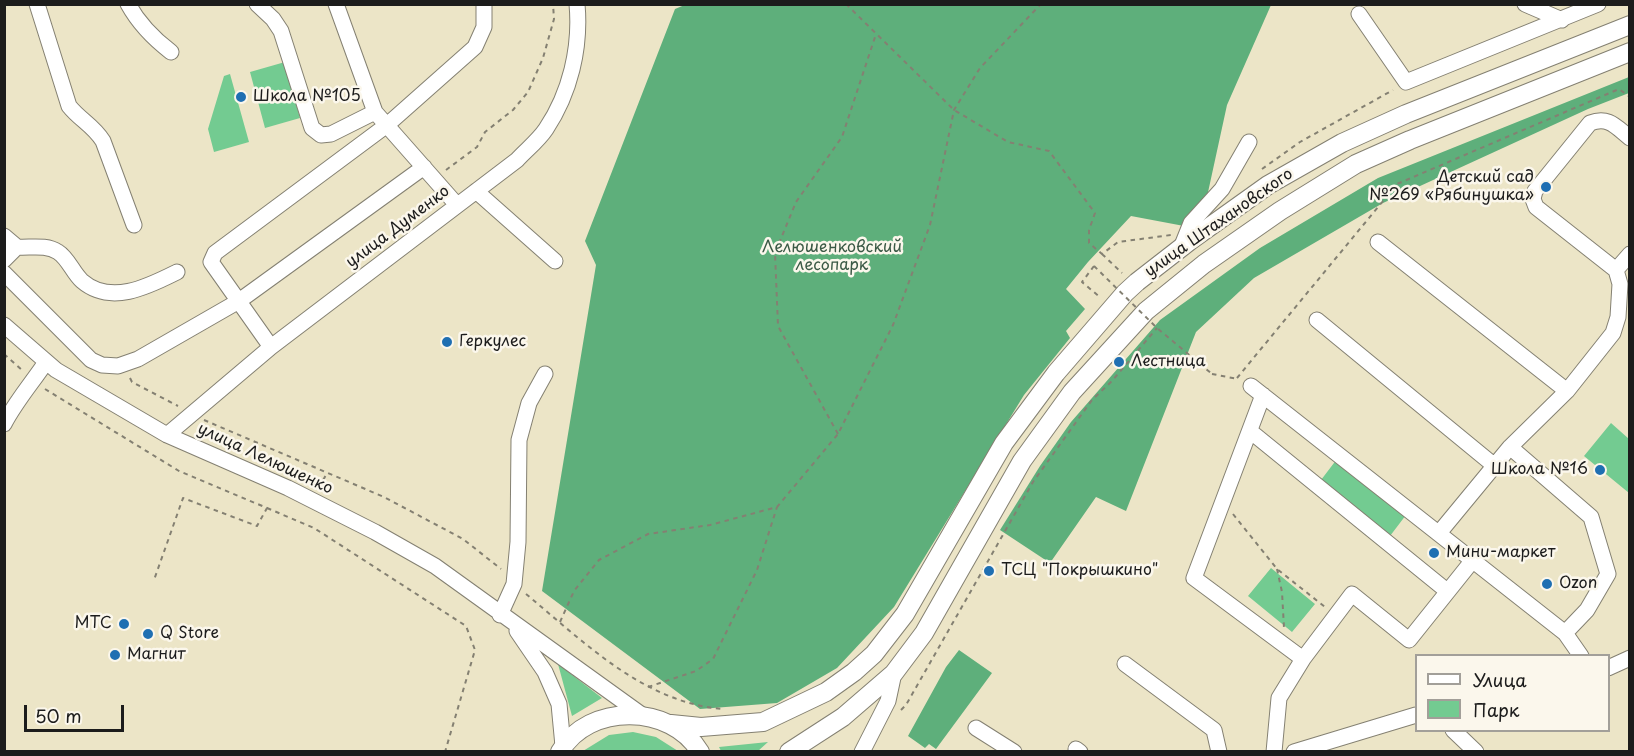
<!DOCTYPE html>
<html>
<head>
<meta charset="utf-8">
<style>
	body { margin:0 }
	#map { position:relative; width:1634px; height:756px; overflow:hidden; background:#ece5c7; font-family:"Playpen Sans",sans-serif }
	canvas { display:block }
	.frame { position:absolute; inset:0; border:6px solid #1c1c1c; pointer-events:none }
	.legend { position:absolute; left:1415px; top:654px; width:195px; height:78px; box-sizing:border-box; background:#fbf7ec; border:2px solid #a29f99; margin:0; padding:8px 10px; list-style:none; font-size:18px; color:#1c1c1c }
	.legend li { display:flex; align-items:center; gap:12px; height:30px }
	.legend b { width:30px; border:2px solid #a29f99 }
	.scale { position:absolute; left:24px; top:705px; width:100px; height:27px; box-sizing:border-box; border:3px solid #1c1c1c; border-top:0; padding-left:8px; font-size:18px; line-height:21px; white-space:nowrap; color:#1c1c1c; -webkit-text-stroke:4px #fbf7ec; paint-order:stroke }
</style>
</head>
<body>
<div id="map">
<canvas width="1634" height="756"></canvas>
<div class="frame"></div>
<ul class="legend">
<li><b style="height:8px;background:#fff"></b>Улица</li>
<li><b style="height:16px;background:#73cb91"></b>Парк</li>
</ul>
<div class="scale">50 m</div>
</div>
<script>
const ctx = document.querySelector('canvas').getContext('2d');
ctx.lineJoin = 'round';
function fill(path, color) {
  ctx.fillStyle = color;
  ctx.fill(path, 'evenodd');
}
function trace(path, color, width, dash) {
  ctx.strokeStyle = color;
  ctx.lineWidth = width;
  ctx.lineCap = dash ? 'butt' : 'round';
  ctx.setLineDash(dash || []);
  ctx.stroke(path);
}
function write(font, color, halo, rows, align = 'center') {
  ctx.font = font + ' "Playpen Sans",sans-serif';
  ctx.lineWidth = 5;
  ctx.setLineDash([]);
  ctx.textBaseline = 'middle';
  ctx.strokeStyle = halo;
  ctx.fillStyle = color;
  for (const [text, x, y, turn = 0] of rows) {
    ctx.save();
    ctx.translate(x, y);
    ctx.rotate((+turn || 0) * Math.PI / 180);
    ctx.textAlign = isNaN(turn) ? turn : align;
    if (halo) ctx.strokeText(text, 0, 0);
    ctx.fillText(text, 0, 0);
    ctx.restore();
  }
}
fill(new Path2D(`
	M285,62L300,118L265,128L250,72Z
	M230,74L249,142L214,152L208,129L224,76Z
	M1611,423L1629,439V493L1584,456Z
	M1337,459L1406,515L1390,536L1321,480Z
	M1271,568L1315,604L1292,632L1248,596Z
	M558,664L602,698L572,716Z
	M633,732L656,737L678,751H583L609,735Z
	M768,742L758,751H721L719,747Z`), '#73cb91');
fill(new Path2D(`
	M687,4L1271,5L1227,105L1200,229L1131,216L1088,262L1066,289L1085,309L1066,331L1070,338L1024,395L894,607L837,668L777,703L700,709L542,591L596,265L585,241L675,9Z
	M1629,77V93L1588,109L1383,203L1254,278L1196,332L1126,511L1096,497L1050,563L1000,530L1040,466L1071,422L1160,320L1260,248L1378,178Z
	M959,650L992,673L936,749L929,744L925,748L908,736L946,667Z`), '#5eaf7b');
const minor = new Path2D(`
	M37,4L69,106C80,120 93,125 103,141L134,225
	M128,4C139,24 154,39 171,52
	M257,4L273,19L281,31L312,128L321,135L331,134L375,112
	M336,4L375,112L457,205
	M1525,4L1562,20
	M1359,14L1406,82L1598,4
	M476,191L555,261
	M4,236L17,247
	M1378,242L1567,391
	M1181,248L1191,223L1222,189L1249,142
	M4,260L17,247C30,248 46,244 58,252C68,258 73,273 82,281C111,306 149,286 177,272
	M1616,270L1630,254
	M4,273L91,360L102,365L118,366L138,359L239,301L424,167
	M1317,320L1496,467
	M4,325L56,370L167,435L288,488L375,532L435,566L642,715
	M271,347L211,262L215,253L387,125L475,47L484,27V4
	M1251,386L1565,633L1581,656
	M1263,395L1194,578L1303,659L1279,698L1274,752
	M4,424C16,401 32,383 46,362
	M1250,431L1447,591
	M167,435L271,347L517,160C526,150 538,141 546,129C570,93 581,48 577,4
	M1510,447L1591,517L1608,574L1587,610L1565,633
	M1439,533L1510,447L1567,391L1613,333L1618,317L1620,284L1616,270L1536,207L1533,199L1535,191L1590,123C1609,116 1616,127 1630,138
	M500,615L514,584L518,542L519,440L529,403L545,374
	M517,631L545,672L559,704L563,746
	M1303,659L1352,594L1409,640L1473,560
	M1125,664L1214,730L1219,752
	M1608,668L1630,658
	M976,728L1014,752
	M1453,730L1476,752
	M1076,749L1080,752
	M862,752L888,701L894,673
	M1294,752L1416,715`);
const major = new Path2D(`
	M671,724L701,727L763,722L826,692L854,672L874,654L905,614L1004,443L1056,373L1125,293L1137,282L1191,240L1268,185L1342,143L1406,114L1630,25
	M560,752C588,702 672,704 700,752
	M789,752L843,717L894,673L924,633L1022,461L1072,392L1146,311L1204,264L1280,211L1356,164L1410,140L1630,52`);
trace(minor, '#848072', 17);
trace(major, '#848072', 20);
trace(new Path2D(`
	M846,4L954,110L1008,142L1049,151L1095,213L1089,230V243L1102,254L1118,242L1171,235
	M1262,169L1300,142L1393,90
	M446,170L477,147L485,132L513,110L528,92L543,58L554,19L553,4
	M1102,254L1122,273
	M1094,266L1082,282L1101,298
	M4,354L22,370
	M1212,374L1238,379
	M130,378L132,382L178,406
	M1237,378L1397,184L1619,89L1630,97
	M45,389L179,471L267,508L257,526L183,498L154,580
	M204,420L384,497L463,539L501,569
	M838,434L778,326L775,253L796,202L842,137L876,34
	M319,488L327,473
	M267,508L314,528L466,626L475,650L445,752
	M1233,514L1277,569L1325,607
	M1277,569L1282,592L1284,628
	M526,594C584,642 643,702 722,709
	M560,622L574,591L599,560L648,534L710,525L777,507L838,434L893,325L930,225L954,110L980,68L1041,4
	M648,687L696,671L713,659L757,570L777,507
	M901,710L906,705L1033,482L1092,400L1112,381L1157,328`), '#848072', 2, [4.5, 4.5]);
trace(minor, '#fff', 15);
trace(major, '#fff', 18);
trace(new Path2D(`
	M1094,266L1157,328L1212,374`), '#848072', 2, [4.5, 4.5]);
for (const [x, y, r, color] of [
	[241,97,6,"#1f6fb2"],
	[1546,187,6,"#1f6fb2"],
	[447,342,6,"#1f6fb2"],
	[1119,362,6,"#1f6fb2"],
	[1600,470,6,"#1f6fb2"],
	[1434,553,6,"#1f6fb2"],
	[989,571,6,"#1f6fb2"],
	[1547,584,6,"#1f6fb2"],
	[124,624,6,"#1f6fb2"],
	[148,634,6,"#1f6fb2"],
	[115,655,6,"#1f6fb2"]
]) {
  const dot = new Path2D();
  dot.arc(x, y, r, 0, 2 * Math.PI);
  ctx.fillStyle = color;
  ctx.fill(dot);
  trace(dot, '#fbf7ec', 2);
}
write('16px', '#1c1c1c', '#fbf7ec', [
	["Школа №105",253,97],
	["Детский сад",1534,178,"right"],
	["№269 «Рябинушка»",1534,196,"right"],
	["Геркулес",459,342],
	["Лестница",1131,362],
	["Школа №16",1588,470,"right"],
	["Мини-маркет",1446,553],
	["ТСЦ \"Покрышкино\"",1001,571],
	["Ozon",1559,584],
	["МТС",112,624,"right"],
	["Q Store",160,634],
	["Магнит",127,655]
], 'left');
write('16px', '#1c1c1c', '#fbf7ec', [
	["улица Штахановского",1219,223,-35],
	["улица Думенко",398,227,-37],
	["улица Лелюшенко",265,459,25]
]);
write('16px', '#3a5945', '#fbf7ec', [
	["Лелюшенковский",832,248],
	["лесопарк",832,266]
]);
</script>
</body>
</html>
